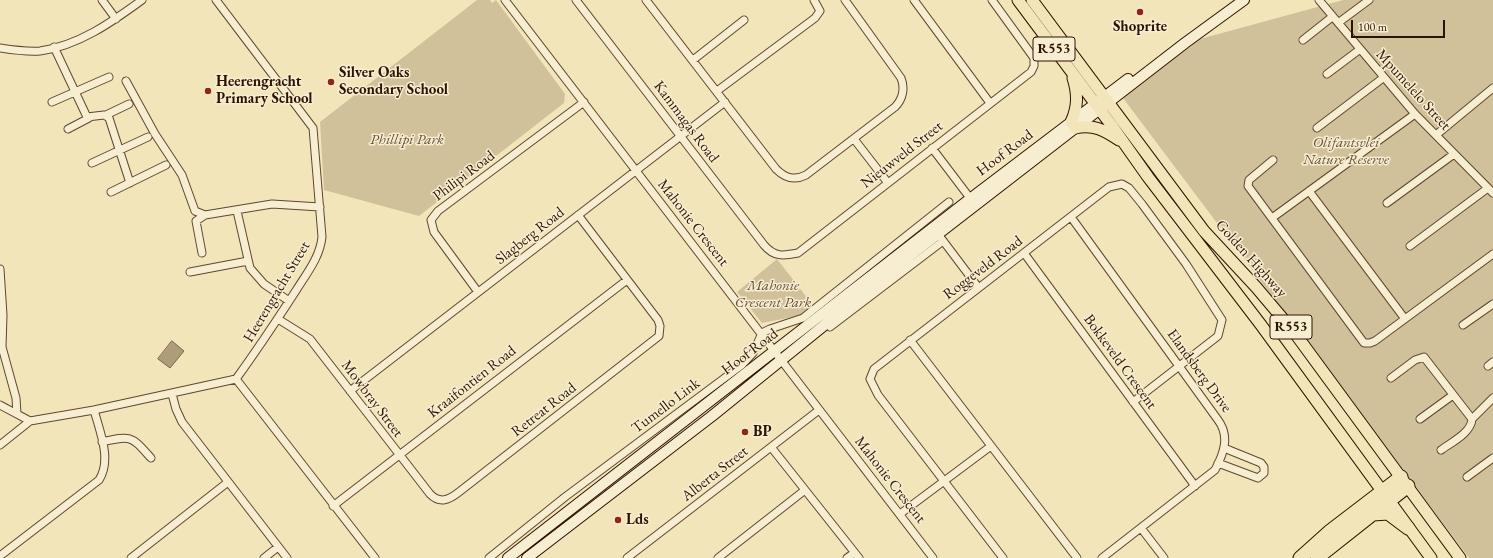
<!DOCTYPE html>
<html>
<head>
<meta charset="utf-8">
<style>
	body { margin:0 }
	#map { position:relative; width:1493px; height:558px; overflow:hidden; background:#f2e5b9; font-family:"EB Garamond",serif }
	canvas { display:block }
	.scale { position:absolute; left:1351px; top:20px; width:94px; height:18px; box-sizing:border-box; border:2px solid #2e1200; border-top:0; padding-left:5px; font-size:12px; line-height:14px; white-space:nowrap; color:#2e1200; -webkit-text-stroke:3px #f7eed2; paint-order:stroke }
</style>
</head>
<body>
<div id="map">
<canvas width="1493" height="558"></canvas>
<div class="scale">100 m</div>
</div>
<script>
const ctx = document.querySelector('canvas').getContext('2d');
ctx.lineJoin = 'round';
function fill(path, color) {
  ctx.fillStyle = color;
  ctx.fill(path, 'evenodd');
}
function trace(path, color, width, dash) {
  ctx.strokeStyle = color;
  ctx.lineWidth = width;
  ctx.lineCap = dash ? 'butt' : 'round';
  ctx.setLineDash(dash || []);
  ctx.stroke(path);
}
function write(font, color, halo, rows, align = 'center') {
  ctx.font = font + ' "EB Garamond",serif';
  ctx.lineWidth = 3;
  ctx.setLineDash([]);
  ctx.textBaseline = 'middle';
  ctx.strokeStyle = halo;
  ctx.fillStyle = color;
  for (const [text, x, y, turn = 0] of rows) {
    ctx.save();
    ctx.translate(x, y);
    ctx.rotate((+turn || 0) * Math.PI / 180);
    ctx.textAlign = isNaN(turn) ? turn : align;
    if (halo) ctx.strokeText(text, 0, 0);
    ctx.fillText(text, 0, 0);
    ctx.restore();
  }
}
fill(new Path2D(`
	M477,0H490L492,3L496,0L565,94L564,103L419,216L324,190L320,122Z
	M1343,0H1493V558H1469L1123,98L1200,39Z
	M777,259L812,304L803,315L762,323L737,292Z`), '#d1c19a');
const water = new Path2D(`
	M172,341L184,351L170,368L158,359Z`);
fill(water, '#af9d7a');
trace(water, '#7b6549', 1);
const minor = new Path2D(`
	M102,0L116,19
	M505,0L933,558
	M576,0L764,245C774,257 783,256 798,253L1031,72L1034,66V58L992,0
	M646,0L776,169C785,178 794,181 806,175L895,107C903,99 905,88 901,78L845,0
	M914,0L990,103
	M1319,0L1415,114L1493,193
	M1338,23L1369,0
	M1303,40L1332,17
	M54,47L87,117L104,115L109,118L130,183
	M0,48C13,50 27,52 40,51C78,46 112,22 142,0
	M693,60L744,20
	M1327,74L1359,50
	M126,81L155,134L182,175L195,211L205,215
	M717,91L815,18L820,11L814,0
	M52,102L109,77
	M106,115L129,104
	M1317,128L1383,78
	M68,129L89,118
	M1436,135L1493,88
	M854,139L888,183
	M932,148L973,202
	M1273,160L1249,180L1248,186L1364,343H1370L1375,341L1493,254
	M92,163L148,137
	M1309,191L1405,319
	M111,192L166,165
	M1387,203L1454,154
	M237,211L250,268L264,284L289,301
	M1071,217L1218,420C1230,436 1224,453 1215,470L1102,558
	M1272,218L1415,114
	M941,238L978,287
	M1410,246L1488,188
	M202,253L196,221L205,215L272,204L320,207
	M1024,253L1195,486
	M0,269L3,315L2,347L16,398L17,414
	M190,272L248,261
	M478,292L434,232L431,220L438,211L584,102
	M278,319L310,339L430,494C440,504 449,500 459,492L659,336L660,326L658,320L578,215
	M1463,325L1493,304
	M830,327L943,241
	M910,340L1077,558
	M1488,366L1493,362
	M1391,378L1415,360L1424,357L1472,419
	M236,379L375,558
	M350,391L725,102
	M172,394L176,409L182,422L287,558
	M0,405L30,421L94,410L236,379C257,350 277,320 297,289C307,273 320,257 322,237L313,128L216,0
	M1420,419L1453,395
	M1472,419L1493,398
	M102,442C132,435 131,436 151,458
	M0,445L30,421
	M771,447L859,558
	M1441,450C1452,442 1471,433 1472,419
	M1218,463L1258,478L1264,473V467L1261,463L1224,448
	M1467,477L1493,458
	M333,506L627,280
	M900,514L991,446
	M1141,528L1164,558
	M0,556L99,480C112,460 100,432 94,410
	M131,558L228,482
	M264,558L278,547
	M489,558L565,497L742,365L753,353L762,333L770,329L803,318L949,202
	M627,558L819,410
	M718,558L805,490
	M847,558L854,553
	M1003,558L878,395L870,379L874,369L1109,187L1122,184L1129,188L1142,204L1186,264L1222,320L1218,336L1133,402`);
const secondary = new Path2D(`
	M508,558L970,199L1128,79
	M527,558L712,416L916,251L1185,43L1244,0`);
const primary = new Path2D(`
	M1018,0L1112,126L1148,177L1261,325L1431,558
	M1032,0L1204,231L1256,287L1294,332L1460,558
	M1071,122C1078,107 1078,94 1073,78
	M1075,128C1094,124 1104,130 1119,140`);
const motorway = new Path2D(`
	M1373,514L1388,513L1408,528
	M1300,558L1329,532L1401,477
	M1317,558L1408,486`);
trace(minor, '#5f472e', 9);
trace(secondary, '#2e1200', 12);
trace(primary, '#2e1200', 13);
trace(motorway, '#2e1200', 15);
trace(minor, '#f7eed2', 7);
trace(secondary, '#f7eed2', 10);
trace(primary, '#f2e5b9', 11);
trace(motorway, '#f2e5b9', 13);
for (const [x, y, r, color] of [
	[1140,12,4,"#8f2418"],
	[331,82,4,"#8f2418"],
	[208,91,4,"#8f2418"],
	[745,432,4,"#8f2418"],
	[618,520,4,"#8f2418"]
]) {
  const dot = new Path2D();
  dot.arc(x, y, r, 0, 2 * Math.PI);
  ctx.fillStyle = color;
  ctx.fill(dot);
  trace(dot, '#f7eed2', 1.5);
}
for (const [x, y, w] of [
	[1054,49,42],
	[1291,327,42]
]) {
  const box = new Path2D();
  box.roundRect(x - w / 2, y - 12, w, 24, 3);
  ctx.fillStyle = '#f7eed2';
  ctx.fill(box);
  trace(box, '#2e1200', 1);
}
write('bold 14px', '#2e1200', null, [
	["R553",1054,49],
	["R553",1291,327]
]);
write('bold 15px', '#2e1200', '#f7eed2', [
	["Shoprite",1140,27,"center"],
	["Silver Oaks",339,73],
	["Secondary School",339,90],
	["Heerengracht",216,82],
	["Primary School",216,99],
	["BP",753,432],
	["Lds",626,520]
], 'left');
write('15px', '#2e1200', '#f7eed2', [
	["Mpumelelo Street",1413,90,48],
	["Kammagas Road",686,122,53],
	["Hoof Road",1005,153,-37],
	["Nieuwveld Street",902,155,-38],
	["Philipi Road",464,176,-37],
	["Mahonie Crescent",693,223,52],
	["Slagberg Road",530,236,-38],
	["Golden Highway",1251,259,48],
	["Roggeveld Road",983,268,-37],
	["Heerengracht Street",277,292,-59],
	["Hoof Road",750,352,-37],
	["Bokkeveld Crescent",1120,362,54],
	["Elandsberg Drive",1199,371,54],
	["Kraaifontien Road",472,382,-38],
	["Mowbray Street",372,399,53],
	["Tumello Link",666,406,-37],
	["Retreat Road",544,410,-38],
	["Alberta Street",715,474,-38],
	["Mahonie Crescent",890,480,52]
]);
write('italic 15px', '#674f36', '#f7eed2', [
	["Phillipi Park",407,140],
	["Olifantsvlei",1346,143],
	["Nature Reserve",1346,160],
	["Mahonie",773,286],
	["Crescent Park",773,303]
]);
</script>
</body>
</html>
